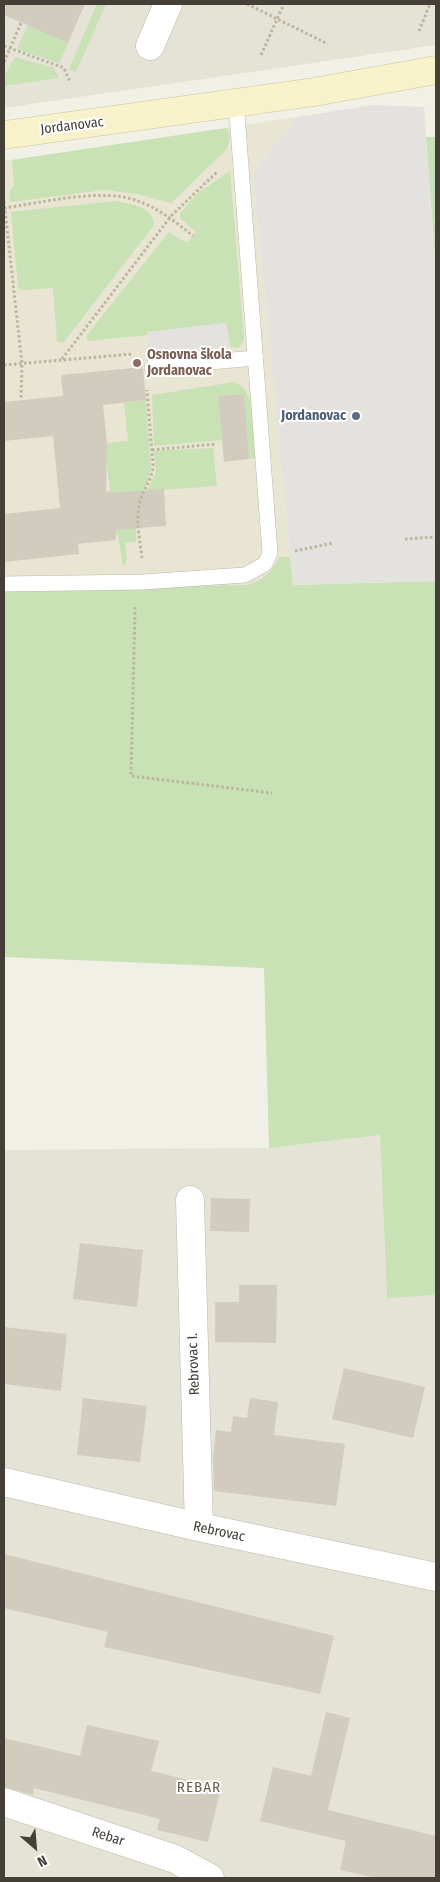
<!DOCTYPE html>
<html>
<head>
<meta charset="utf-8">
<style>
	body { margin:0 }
	#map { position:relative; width:440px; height:1882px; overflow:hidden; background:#f1f0e7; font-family:"Fira Sans Condensed",sans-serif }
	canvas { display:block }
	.frame { position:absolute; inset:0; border:5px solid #444037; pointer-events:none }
	.north { position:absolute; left:10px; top:1822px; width:50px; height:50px; -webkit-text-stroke:4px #fff; paint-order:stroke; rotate:153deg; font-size:14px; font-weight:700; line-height:20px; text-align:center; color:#444037 }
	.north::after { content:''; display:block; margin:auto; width:18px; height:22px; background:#444037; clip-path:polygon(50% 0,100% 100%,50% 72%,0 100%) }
</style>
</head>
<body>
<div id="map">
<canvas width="440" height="1882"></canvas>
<div class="frame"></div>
<div class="north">N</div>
</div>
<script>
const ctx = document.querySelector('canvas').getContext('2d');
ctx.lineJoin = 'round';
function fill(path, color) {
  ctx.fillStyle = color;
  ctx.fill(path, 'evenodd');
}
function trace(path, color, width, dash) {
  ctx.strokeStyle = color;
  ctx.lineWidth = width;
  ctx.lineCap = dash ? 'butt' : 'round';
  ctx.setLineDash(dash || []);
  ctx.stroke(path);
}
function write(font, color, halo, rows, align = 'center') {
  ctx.font = font + ' "Fira Sans Condensed",sans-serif';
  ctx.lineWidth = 4;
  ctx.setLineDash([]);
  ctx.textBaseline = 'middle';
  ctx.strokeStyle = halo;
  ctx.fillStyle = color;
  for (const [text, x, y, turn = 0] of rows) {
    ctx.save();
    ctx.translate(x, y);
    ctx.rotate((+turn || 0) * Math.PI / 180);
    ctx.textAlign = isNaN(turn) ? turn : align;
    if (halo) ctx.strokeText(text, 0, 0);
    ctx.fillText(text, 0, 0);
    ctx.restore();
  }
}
fill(new Path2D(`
	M4,4H436V45L4,108Z
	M380,1135L387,1297L436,1295V1878H4V1150L269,1148Z`), '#e5e2d6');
fill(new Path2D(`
	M297,117L253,173L293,585L4,733V161Z`), '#e9e5d3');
fill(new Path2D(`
	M97,4H106L76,72L69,69Z
	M28,25L68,43L59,63L17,49Z
	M15,57L54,68L59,78L4,86V77Z
	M227,128L230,137L227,149L171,203L137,194L104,190L10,202L9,192L14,186L12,160Z
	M426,137H436V279V272Z
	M230,171L244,339L239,348L231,347L226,323L148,332V335L87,341V335L169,232L187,243L196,232L180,218V213L198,193Z
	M116,201C131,205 154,206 154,225L63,343L57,341L53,288L22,290L18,287L11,212Z
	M234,382C257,388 254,438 256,458L249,459L243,394L218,396L222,440L154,446L152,395Z
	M146,400L151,468L147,484L139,496L136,509V542L125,543L127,560L123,567L118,535L115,534L105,446L107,443L128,441L124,403Z
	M213,448L217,486L147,491L156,472L154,451Z
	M279,557H290L293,585L436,581V1295L387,1298L380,1135L269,1148L264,968L4,957V589L248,585C263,580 273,572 279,557Z`), '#c8e1b5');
fill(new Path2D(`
	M373,105L424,107L436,272V581L293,585L253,173L297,117Z
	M226,323L229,347L150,355L147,332Z`), '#e3e2df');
fill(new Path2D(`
	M4,4H85L68,43L4,15Z
	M143,367L146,400L103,405L107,443L106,492L111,490V493L164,489L166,526L115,530L116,540L78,544L79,554L4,562V514L60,508L53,436L4,441V402L63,396L61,375Z
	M244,394L249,459L224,462L218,396Z
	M211,1198L250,1199L249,1232L210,1231Z
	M80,1243L143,1250L137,1307L73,1299Z
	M239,1285H277L276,1343L215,1342V1302H239Z
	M4,1327L67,1334L61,1391L4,1384Z
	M344,1368L425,1387L413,1438L332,1419Z
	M83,1398L147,1406L140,1462L77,1455Z
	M250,1398L278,1402L274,1435L345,1444L336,1506L214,1491L213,1457L216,1430L231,1432L233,1416L247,1418Z
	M4,1554L334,1636L320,1694L104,1647L108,1632L4,1608Z
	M326,1712L350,1718L328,1810L436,1836V1878H376L340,1870L346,1841L260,1821L273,1767L311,1776Z
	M87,1725L159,1741L151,1771L221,1788L208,1842L157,1830L160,1819L34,1788L33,1795L4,1787V1738L80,1756Z`), '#d2ccbe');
const lane = new Path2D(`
	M152,367L256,358
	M4,584L143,582L245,575L265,564L270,553L236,101`);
const street = new Path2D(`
	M150,46L168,4
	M190,1200L199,1527
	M4,1482L199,1527L436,1577
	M4,1802L175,1859L210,1878`);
const secondary = new Path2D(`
	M4,135L314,92L436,70`);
trace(lane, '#bcb8ab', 16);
trace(street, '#bcb8ab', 29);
trace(secondary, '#cbc49c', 29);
trace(new Path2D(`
	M247,4L328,44
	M419,31L430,4
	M4,46L64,68L70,82
	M261,55L284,4
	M4,62L21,23
	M4,201L22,364L21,400
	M4,208C41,203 103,187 138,201C158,208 176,222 193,236
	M62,359L171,216L217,172
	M4,365L133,354
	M152,450L216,444
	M405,539L436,537
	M295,551L333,543
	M142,558C140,541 135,519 140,502C143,488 152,482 153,465L147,390
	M135,607L131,776L272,793`), '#bcb59e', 3, [2.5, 2.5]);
trace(lane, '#fff', 15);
trace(street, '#fff', 28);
trace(secondary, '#f8f2cb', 28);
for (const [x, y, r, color] of [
	[137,363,5,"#8d6e63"],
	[356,416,5,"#5c6f8a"]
]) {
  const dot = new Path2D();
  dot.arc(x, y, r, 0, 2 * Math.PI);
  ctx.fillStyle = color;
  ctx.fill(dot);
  trace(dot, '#fff', 2);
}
write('14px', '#444037', '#fff', [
	["Jordanovac",72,126,-7],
	["Rebrovac I.",194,1364,-92],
	["Rebrovac",219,1532,12],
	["Rebar",108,1837,18]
]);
write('bold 14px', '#785e54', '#fff', [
	["Osnovna škola",147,355],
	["Jordanovac",147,371]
], 'left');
write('bold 14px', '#4e5e75', '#fff', [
	["Jordanovac",346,416]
], 'right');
ctx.letterSpacing = '1px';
write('15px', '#655f50', '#fff', [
	["REBAR",199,1788]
]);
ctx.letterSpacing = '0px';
</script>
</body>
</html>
